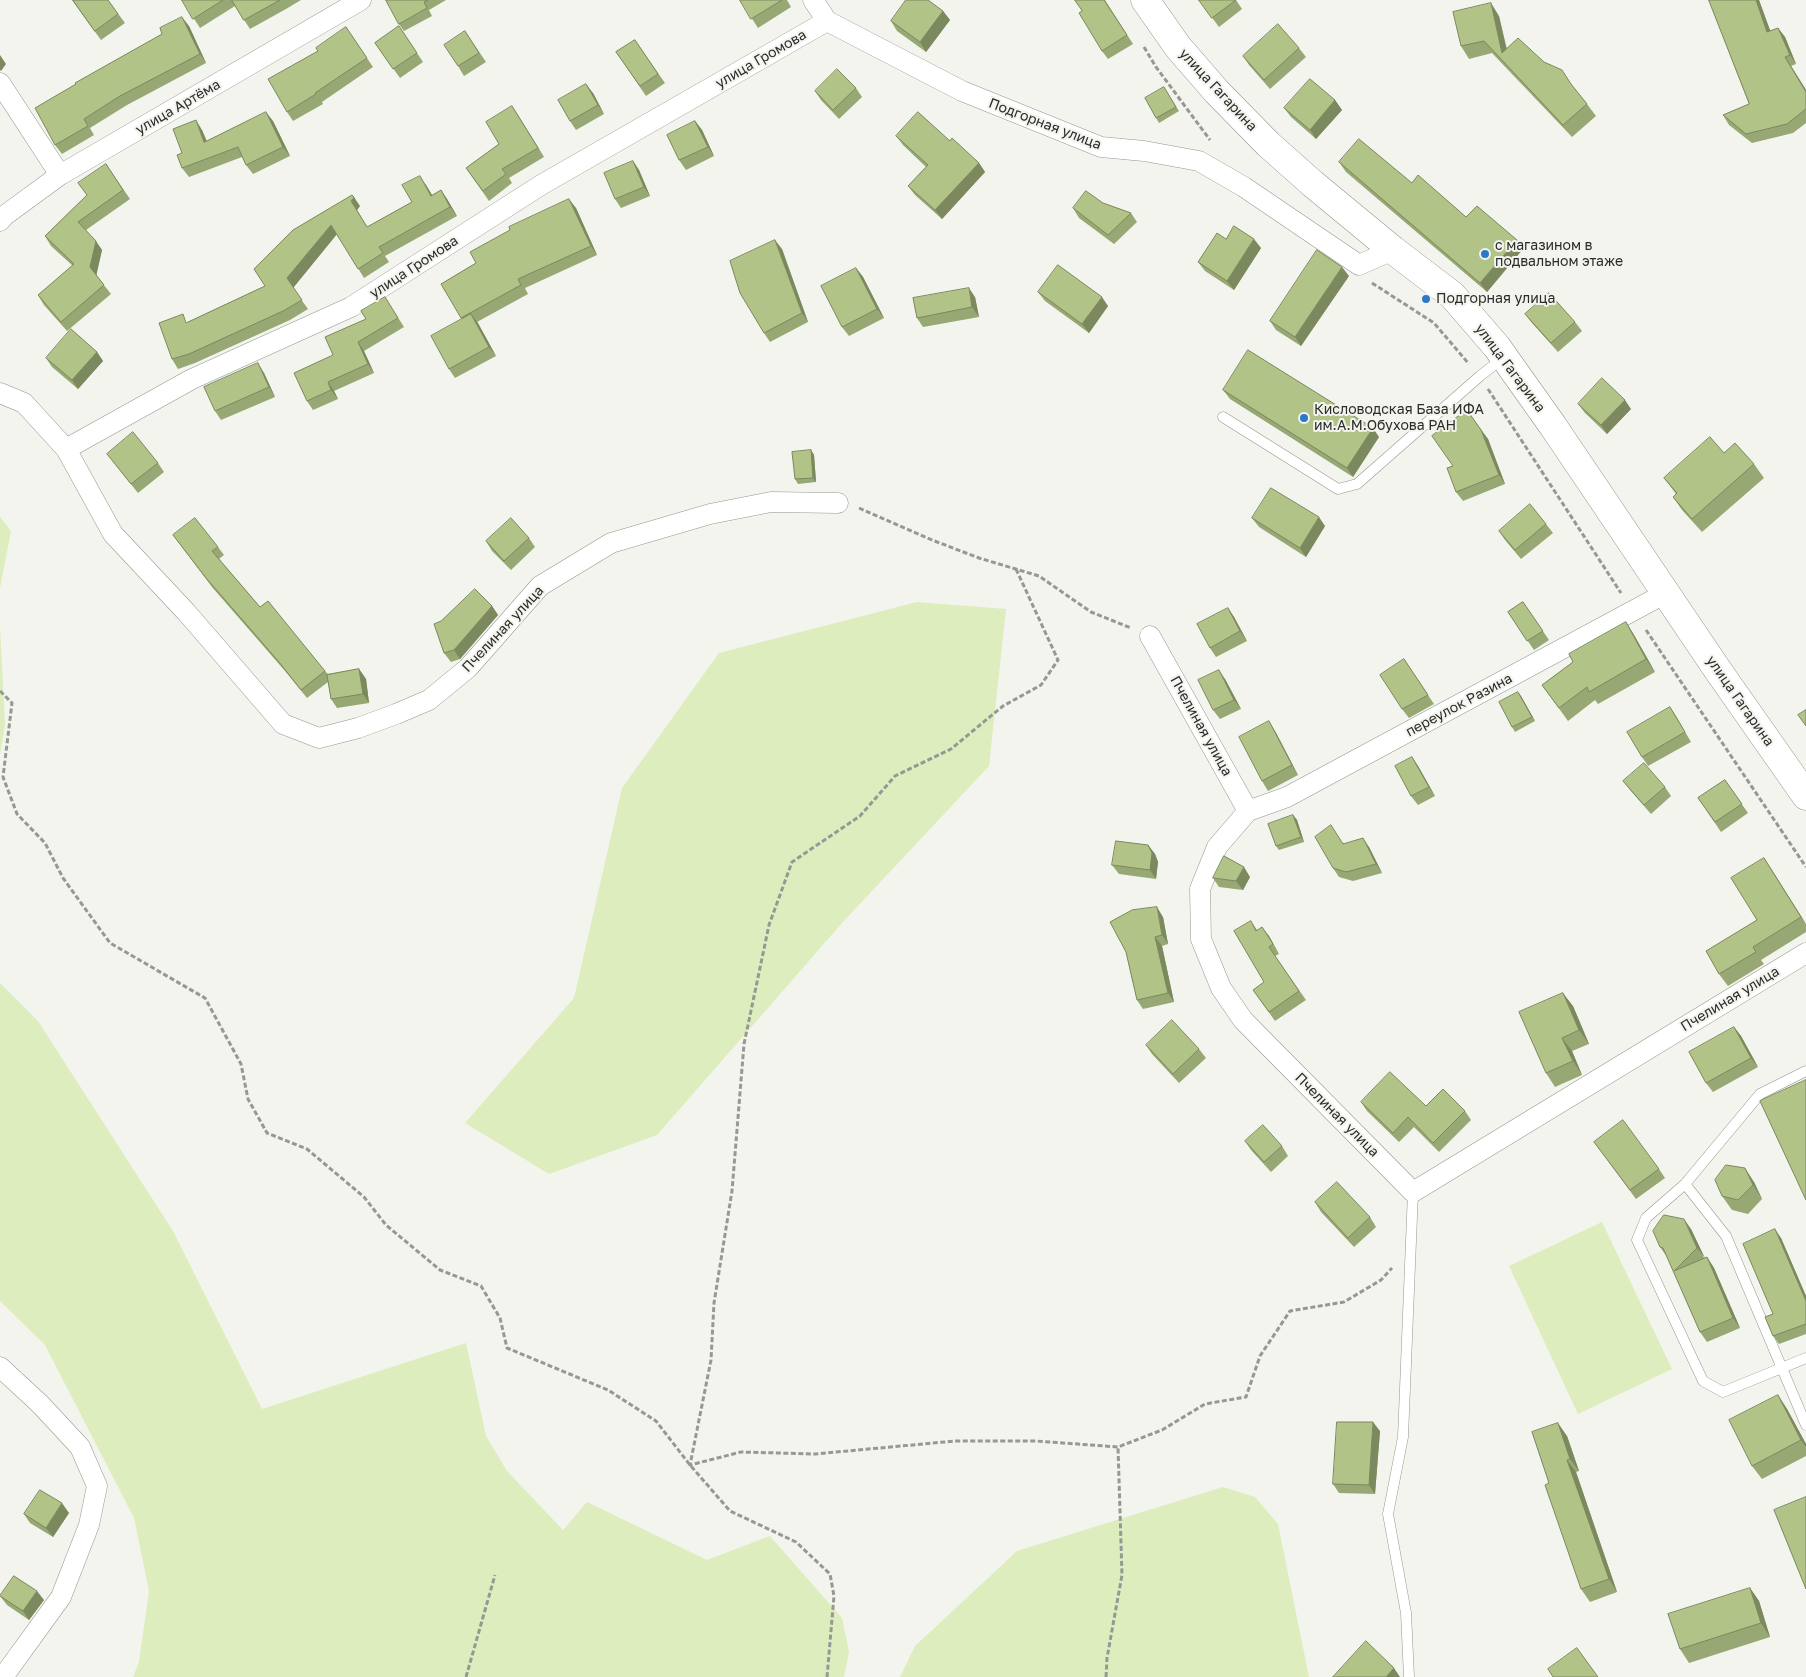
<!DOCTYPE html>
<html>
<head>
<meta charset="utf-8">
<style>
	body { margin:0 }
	canvas { display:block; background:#f2f4ed }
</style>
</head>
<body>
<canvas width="1806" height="1677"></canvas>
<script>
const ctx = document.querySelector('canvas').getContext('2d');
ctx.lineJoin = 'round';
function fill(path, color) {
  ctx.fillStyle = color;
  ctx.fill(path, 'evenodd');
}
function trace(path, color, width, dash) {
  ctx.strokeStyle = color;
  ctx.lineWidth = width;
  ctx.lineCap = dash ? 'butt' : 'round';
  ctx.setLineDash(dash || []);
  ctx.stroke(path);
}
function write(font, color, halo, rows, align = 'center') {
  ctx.font = font + ' "Golos Text",sans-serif';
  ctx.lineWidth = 4;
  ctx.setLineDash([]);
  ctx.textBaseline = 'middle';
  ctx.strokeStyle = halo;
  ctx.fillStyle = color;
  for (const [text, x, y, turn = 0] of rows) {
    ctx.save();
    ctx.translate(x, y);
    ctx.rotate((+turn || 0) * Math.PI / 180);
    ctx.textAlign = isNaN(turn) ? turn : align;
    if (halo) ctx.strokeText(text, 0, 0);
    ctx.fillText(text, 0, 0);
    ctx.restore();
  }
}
fill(new Path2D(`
	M0,517L11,531L0,588Z
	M917,602L1006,609L989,766L842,923L657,1135L549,1174L465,1123L574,998L622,788L719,653Z
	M0,626L5,725L0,755Z
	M0,983L38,1021L173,1231L262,1409L466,1343L486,1436L507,1471L563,1530L587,1502L707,1560L770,1536L842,1618L849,1652L844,1677H133L139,1662L149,1591L134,1518L45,1345L0,1301Z
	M1602,1222L1672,1369L1578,1414L1509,1266Z
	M1223,1487L1255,1497L1278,1524L1309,1677H900L915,1646L1017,1551Z`), '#deedbe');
const lane = new Path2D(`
	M1223,417L1338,489L1357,484L1480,376L1503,358
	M1806,1071L1760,1094L1685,1184L1726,1236L1806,1425
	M1685,1184L1646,1218L1637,1240L1703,1381L1723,1392L1806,1358
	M1409,1677L1406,1613L1388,1514L1403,1437L1413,1192`);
const street = new Path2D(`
	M813,0L827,21L962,91L1101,147L1144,151L1199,161L1244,187L1359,265L1393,250
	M0,83L60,175
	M0,221L4,216L60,175L361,0
	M0,393L24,403L66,449L113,534L187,613L283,724L319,738L358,728L396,714L429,700L468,668L540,586L611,543L710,514L771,502L838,503
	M66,449L192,379L351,307L541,185L827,21
	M1150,636L1248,811L1217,847L1200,889L1201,939L1221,988L1243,1020L1413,1192L1806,953
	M1248,811L1287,797L1666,593
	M0,1367L40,1404L80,1447L97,1486L89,1525L61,1597L3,1677`);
const secondary = new Path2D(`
	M1145,0L1178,47L1217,92L1268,144L1313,184L1393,250L1452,295L1497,347L1553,426L1717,669L1806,796`);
trace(lane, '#959790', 11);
trace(street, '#959790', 21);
trace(secondary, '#959790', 29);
trace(new Path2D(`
	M1144,47L1156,67L1210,140
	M1372,283L1434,323L1469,364
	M1488,389L1621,593
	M859,508L932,540L979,558L1039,576L1091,612L1131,628
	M1016,569L1058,660L1041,685L1003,706L951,749L895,776L860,816L792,862L769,925L744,1044L732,1191L714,1303L711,1360L690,1465L741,1452L815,1454L955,1441H1036L1118,1447L1162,1430L1205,1404L1246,1397L1260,1356L1290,1311L1344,1302L1381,1280L1392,1268
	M1646,630L1806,867
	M0,691L12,703L3,777L17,814L45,843L63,878L110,943L205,998L241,1064L248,1099L267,1133L307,1149L364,1197L386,1225L440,1270L481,1286L500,1318L507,1348L608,1390L656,1421L690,1465L730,1511L796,1542L830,1574L834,1596L827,1677
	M466,1677L495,1575
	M1106,1677L1107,1658L1122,1575L1118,1447`), '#969893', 3, [5, 2.5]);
trace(lane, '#fff', 10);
trace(street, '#fff', 20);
trace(secondary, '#fff', 28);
fill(new Path2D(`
	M72,0H108L125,23L101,40Z
	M182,0H301L286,9L250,29L235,6L200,28Z
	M386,0H446L429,10L432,16L404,31L399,24Z
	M740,0H787L791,7L758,28Z
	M1075,0H1105L1133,44L1108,59L1102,51L1082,11Z
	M1199,0H1236L1242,9L1219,27Z
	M1709,0H1759L1770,31L1778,28L1785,37L1796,64L1791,66L1806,90V123L1793,133L1752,143L1729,125L1723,115L1749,104Z
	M943,11L950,20L926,52L897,31L891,21Z
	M1499,16L1507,49L1574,88L1587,104L1596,116L1572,137L1492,53L1469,59L1461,46Z
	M189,26L206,63L127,105L90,128L94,135L62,154L55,145L76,84Z
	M399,26L423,62L400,78L375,43Z
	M346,27L373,67L322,102L323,104L293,121L287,112L318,51Z
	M465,31L486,62L464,76L458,66Z
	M635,40L665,83L646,96L616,52Z
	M1299,48L1306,57L1270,89L1249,65L1243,56Z
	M856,88L862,97L839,119L821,100L815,91Z
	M1167,92L1179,111L1159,123L1156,118Z
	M593,93L604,114L576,130L570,121Z
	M1335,100L1342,110L1316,139L1291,117L1284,108Z
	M512,106L544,157L509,178L512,183L489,201L466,168L499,144Z
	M273,121L290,156L253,174L246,165L242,157L189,177L182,168V153L202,130L207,141Z
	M695,121L702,130L714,156L686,170L679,160Z
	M896,136L950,141L979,163L985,172L942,219L915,195L908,186L926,167L903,145Z
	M633,161L639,170L650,196L621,208L615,199Z
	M1339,162L1412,183L1466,217L1523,249L1487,292L1346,172Z
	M106,164L130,199L86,230L102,250L96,275L111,294L67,331L44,305L38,295L73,266L51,246L45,236L87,195Z
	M426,185L432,195L441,190L447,199L457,216L385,256L389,262L364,278L337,234L293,288L308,309L290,320L195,363L178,369L172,359L188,322L265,286L360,206L357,210L367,227L412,202Z
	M1103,203L1131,213L1137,222L1114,244L1079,218L1073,208Z
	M576,208L597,255L525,288L528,294L477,322L496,356L455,378L449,369L462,319L441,284L476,263L510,230Z
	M1226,239L1261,248L1234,290L1205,271L1198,262Z
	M782,249L808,322L770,342L764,333Z
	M856,268L863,277L884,318L849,336L842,327Z
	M1349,276L1301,346L1276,330L1270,321Z
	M1038,292L1108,306L1089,333L1045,301Z
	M385,297L404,327L364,351L374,373L334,391L338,399L313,410L307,401L366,319Z
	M975,297L979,317L923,327L917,318Z
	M1525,314L1575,322L1582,331L1558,352L1532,323Z
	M97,352L103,361L78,389L52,367L46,358Z
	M264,373L275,397L221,420L215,411Z
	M1223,390L1379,437L1353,477L1230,399Z
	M1578,404L1631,409L1607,434L1585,413Z
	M1467,410L1488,439L1505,484L1463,501L1456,492L1453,466Z
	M811,450L814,455L816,482L798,484L795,479Z
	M1724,453L1754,464L1764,478L1702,532L1682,510L1673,497L1676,494L1664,478Z
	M107,454L158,463L164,472L138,493Z
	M1252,518L1325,526L1306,557L1259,527Z
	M1546,524L1553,533L1521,559L1505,540L1499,531Z
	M173,535L218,547L224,555L219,559L260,607L325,671L328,674L359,669L366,679L369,703L337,708L331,699L328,682L307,698L285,671L212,587Z
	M529,538L535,547L511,570L492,551L486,541Z
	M1523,602L1549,640L1534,650L1508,612Z
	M492,606L498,615L460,659L451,662L444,653Z
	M1228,608L1234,617L1247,641L1216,657L1210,648Z
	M1626,622L1634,635L1655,672L1598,704L1595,700L1568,721L1542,685Z
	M1404,659L1434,704L1409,718L1402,709Z
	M1225,679L1241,709L1220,719L1213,710Z
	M1521,696L1535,721L1515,732L1512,727Z
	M1670,707L1676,716L1691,742L1648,766L1642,757Z
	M1275,731L1298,775L1268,791L1262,781Z
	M1412,757L1418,766L1435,796L1418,805L1411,796Z
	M1725,780L1748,813L1721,832L1698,798Z
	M1623,781L1665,787L1671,796L1651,814L1630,790Z
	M1293,815L1297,820L1304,842L1279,850L1276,846Z
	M1343,843L1369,847L1382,873L1353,881L1339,877L1333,868Z
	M1148,845L1155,854L1158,862L1156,879L1119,874L1112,865Z
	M1764,858L1806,924V932L1761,960L1764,964L1728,986L1719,974L1757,920Z
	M1250,877L1243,890L1219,887L1213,878Z
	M1163,917L1168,944L1162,946L1174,1002L1143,1009L1137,1000L1126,952Z
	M1251,921L1257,930L1269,936L1279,954L1275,956L1306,1000L1275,1021L1253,990L1264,982Z
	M1573,1006L1589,1044L1572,1051L1582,1075L1555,1087L1546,1073Z
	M1734,1027L1741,1036L1758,1067L1713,1092L1706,1083Z
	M1146,1045L1199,1049L1206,1058L1179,1083L1152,1054Z
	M1361,1102L1465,1111L1471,1120L1439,1152L1414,1127L1399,1142L1367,1111Z
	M1245,1141L1282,1146L1288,1156L1271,1172L1251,1150Z
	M1594,1142L1659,1169L1665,1178L1636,1199Z
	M1754,1182L1762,1199L1748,1214L1732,1210L1722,1196Z
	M1315,1202L1370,1217L1376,1227L1354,1247L1321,1212Z
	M1691,1229L1704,1258L1707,1257L1714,1268L1740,1328L1707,1342L1700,1332L1667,1257L1660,1247Z
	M1781,1238L1806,1296V1334L1779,1344L1773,1336V1314Z
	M1778,1395L1787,1409L1806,1444V1456L1762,1479L1752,1466Z
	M1380,1431L1375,1494L1339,1493L1333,1484Z
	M1567,1436L1579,1471L1576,1472L1617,1592L1590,1602L1581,1589L1549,1483Z
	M69,1513L53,1537L30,1523L24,1514Z
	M1750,1588L1759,1601L1770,1637L1689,1663L1680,1649Z
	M0,1596L44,1600L29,1620L7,1605Z`), '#98a874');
fill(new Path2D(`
	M1756,0H1759L1774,41L1767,32Z
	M1491,3L1499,16L1510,66L1502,53Z
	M943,11L950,20L926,52L920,42Z
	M182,17L189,26L206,63L200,54Z
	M1778,28L1785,37L1796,64L1790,55Z
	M0,55L6,64L1,71L0,70Z
	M1785,57L1791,66L1806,90V92Z
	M586,84L593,93L604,114L598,105Z
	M1335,100L1342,110L1316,139L1310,130Z
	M512,106L518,115L544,157L538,148Z
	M266,112L273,121L290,156L283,147Z
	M196,120L202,130L210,151L204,142Z
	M695,121L702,130L714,156L708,147Z
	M633,161L639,170L650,196L644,187Z
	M979,163L985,172L942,219L935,210Z
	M420,176L426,185L438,205L431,196Z
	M441,190L447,199L457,216L450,207Z
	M354,197L360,206L357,210L373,236L351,201Z
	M569,199L576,208L597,255L591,246Z
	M331,225L337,234L293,288L287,278Z
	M1254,239L1261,248L1234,290L1227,281Z
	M775,240L782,249L808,322L802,313Z
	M1517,240L1523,249L1487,292L1480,283Z
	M96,241L102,250L96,277L90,267Z
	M1342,267L1349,276L1301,346L1295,337Z
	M856,268L863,277L884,318L877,309Z
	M969,288L975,297L979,317L972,307Z
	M1102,297L1108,306L1089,333L1082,324Z
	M471,314L478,323L496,356L489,347Z
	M358,342L364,351L374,373L368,364Z
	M97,352L103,361L78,389L72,380Z
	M258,363L264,373L275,397L269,387Z
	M328,382L334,391L338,399L331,390Z
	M1625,400L1631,409L1607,434L1601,425Z
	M1373,428L1379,437L1353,477L1347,468Z
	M1481,430L1488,439L1505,484L1499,475Z
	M811,450L814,455L816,482L813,478Z
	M1319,517L1325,526L1306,557L1300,548Z
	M492,606L498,615L460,659L454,650Z
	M1228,608L1234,617L1247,641L1240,631Z
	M1626,622L1634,635L1655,672L1646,659Z
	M359,669L366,679L369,703L363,694Z
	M1219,670L1225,679L1241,709L1234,700Z
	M1518,692L1521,696L1535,721L1532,717Z
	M1269,721L1275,731L1298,775L1292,765Z
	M1412,757L1418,766L1435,796L1429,787Z
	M1293,815L1297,820L1304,842L1301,837Z
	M1363,838L1369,847L1382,873L1376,864Z
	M1148,845L1155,854L1158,862L1156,879L1150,870Z
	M1764,858L1772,870L1806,924L1801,917Z
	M1244,867L1250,877L1243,890L1236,881Z
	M1157,907L1163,917L1168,944L1162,935Z
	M1262,927L1269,936L1279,954L1273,944Z
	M1155,937L1162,946L1174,1002L1168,993Z
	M1563,993L1573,1006L1589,1044L1579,1030Z
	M1734,1027L1741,1036L1758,1067L1751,1058Z
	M1562,1038L1572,1051L1582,1075L1573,1061Z
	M1745,1168L1754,1182L1762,1199L1753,1185Z
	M1684,1219L1691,1229L1705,1258L1697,1248Z
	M1775,1229L1781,1238L1806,1296V1301Z
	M1707,1257L1714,1268L1740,1328L1733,1318Z
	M1778,1395L1787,1409L1806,1444V1447L1801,1440Z
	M1373,1422L1380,1431L1375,1494L1369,1485Z
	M1558,1423L1567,1436L1579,1471L1570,1459Z
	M1567,1460L1576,1472L1617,1592L1609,1579Z
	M62,1503L69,1513L53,1537L46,1528Z
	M1750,1588L1759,1601L1770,1637L1761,1623Z
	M37,1591L44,1600L29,1620L23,1611Z
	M1394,1668L1400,1677H1386Z`), '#7c885e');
const building = new Path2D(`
	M73,0H108L118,14L95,31Z
	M182,0H223L193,19Z
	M232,0H280L244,20Z
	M386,0H428L424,2L427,8L399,24Z
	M740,0H782L751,19Z
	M906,0H928L943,11L920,42L891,21Z
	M1075,0H1104L1127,35L1102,51L1079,13L1082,11Z
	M1199,0H1236L1212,18Z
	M1709,0H1756L1767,32L1778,28L1790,55L1785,57L1806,92V109L1787,124L1746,134L1723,115L1749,104Z
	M1491,3L1502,53L1518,38L1544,62L1562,70L1571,84L1587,104L1563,125L1484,41L1461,46L1453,12Z
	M182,17L200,54L120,96L84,119L88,126L55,145L35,108L76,84L75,83L162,34L160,28Z
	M1278,24L1299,48L1264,80L1243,56Z
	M399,26L417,53L393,69L375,43Z
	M346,27L367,58L315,93L316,94L287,112L268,79L318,51L316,48Z
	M465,31L479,53L458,66L444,45Z
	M635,40L658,74L640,86L616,52Z
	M837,69L856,88L833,110L815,91Z
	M1310,79L1335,100L1310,130L1284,108Z
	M586,84L598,105L570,121L558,100Z
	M1164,87L1176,107L1156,118L1145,98Z
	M512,106L538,148L502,169L506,174L483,191L466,168L499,144L486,122Z
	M266,112L283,147L246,165L238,147L182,168L177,155L182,153L173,129L196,120L204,142Z
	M918,112L950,141L952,138L979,163L935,210L908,186L928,165L896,136Z
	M695,121L708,147L679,160L667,135Z
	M1359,139L1412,183L1418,175L1466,217L1477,206L1517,240L1480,283L1339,162Z
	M633,161L644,187L615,199L604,173Z
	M106,164L123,190L78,222L96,241L90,267L104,285L61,322L38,295L74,264L45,236L87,195L78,183Z
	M420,176L431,196L441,190L450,207L379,247L383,253L358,269L331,225L287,278L302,300L283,311L189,354L172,359L159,323L183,314L186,323L265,286L254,269L293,230L352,195L354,197L351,201L367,227L412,202L402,185Z
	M1086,191L1103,203L1131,213L1108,235L1073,208Z
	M569,199L591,246L518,279L521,285L461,318L441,284L476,263L470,252L510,230L509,227Z
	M1234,226L1254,239L1227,281L1198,262L1217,233L1226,239Z
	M775,240L802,313L764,333L740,293L730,261Z
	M1317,250L1342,267L1295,337L1270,321Z
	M1058,265L1102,297L1082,324L1038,292Z
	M856,268L877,309L842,327L821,286Z
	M969,288L972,307L917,318L913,298Z
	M1549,293L1575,322L1551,343L1525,314Z
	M385,297L398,318L358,342L368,364L328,382L331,390L307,401L294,373L333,355L325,337L366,319L361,311Z
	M471,314L489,347L449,369L431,336Z
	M71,329L97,352L72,380L46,358Z
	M1248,350L1373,428L1347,468L1223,390Z
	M258,363L269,387L215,411L204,387Z
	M1602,378L1625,400L1601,425L1578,404Z
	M1467,410L1481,430L1499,475L1456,492L1447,468L1453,466L1432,436Z
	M133,432L158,463L131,484L107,454Z
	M1710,437L1724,453L1735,443L1754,464L1692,519L1673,497L1677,493L1664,478Z
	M811,450L813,478L795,479L792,452Z
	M1271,488L1319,517L1300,548L1252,518Z
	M1530,504L1546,524L1515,550L1499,531Z
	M195,518L218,547L212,551L260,607L268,601L325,671L301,690L279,662L206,578L173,535Z
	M511,518L529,538L504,561L486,541Z
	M475,589L492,606L454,650L444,653L434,624L441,621Z
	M1523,602L1543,631L1527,641L1508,612Z
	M1228,608L1240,631L1210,648L1197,624Z
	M1626,622L1646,659L1589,692L1587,687L1559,708L1542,685L1573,662L1569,654Z
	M1404,659L1428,695L1402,709L1380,675Z
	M359,669L363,694L331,699L327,675Z
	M1219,670L1234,700L1213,710L1198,680Z
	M1518,692L1532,717L1512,727L1499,702Z
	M1670,707L1685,732L1642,757L1627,732Z
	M1806,710V726L1798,715Z
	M1269,721L1292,765L1262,781L1239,737Z
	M1412,757L1429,787L1411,796L1395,766Z
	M1644,763L1665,787L1644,805L1623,781Z
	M1725,780L1742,804L1715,822L1698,798Z
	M1293,815L1301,837L1276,846L1268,824Z
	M1331,825L1343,844L1363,838L1376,864L1346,872L1333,868L1315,837Z
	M1116,841L1148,845L1152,853L1150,870L1112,865Z
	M1224,856L1244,867L1236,881L1213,878Z
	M1764,858L1801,917L1753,947L1756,952L1719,974L1706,951L1757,920L1731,878Z
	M1157,907L1162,935L1155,937L1168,993L1137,1000L1126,952L1110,922L1132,910Z
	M1251,921L1256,931L1262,927L1273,944L1269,947L1299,991L1269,1012L1253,990L1264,982L1234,931Z
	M1563,993L1579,1030L1562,1038L1573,1061L1546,1073L1519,1012Z
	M1172,1020L1199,1049L1173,1074L1146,1045Z
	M1734,1027L1751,1058L1706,1083L1689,1052Z
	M1390,1072L1426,1106L1443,1089L1465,1111L1433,1143L1408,1117L1393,1133L1361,1102Z
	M1806,1080V1200L1760,1101Z
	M1623,1120L1659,1169L1630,1190L1594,1142Z
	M1263,1125L1282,1146L1264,1162L1245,1141Z
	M1726,1165L1745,1168L1753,1185L1738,1200L1722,1196L1715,1180Z
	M1337,1182L1370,1217L1348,1238L1315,1202Z
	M1664,1215L1684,1219L1697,1248L1674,1271L1707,1257L1733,1318L1700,1332L1663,1248L1660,1247L1653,1231Z
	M1775,1229L1806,1301V1324L1773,1336L1765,1317L1773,1314L1743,1244Z
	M1778,1395L1801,1440L1752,1466L1729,1420Z
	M1337,1422H1373L1369,1485L1333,1484Z
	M1558,1423L1570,1459L1567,1460L1609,1579L1581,1589L1545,1485L1549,1483L1532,1432Z
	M40,1490L62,1503L46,1528L24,1514Z
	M1806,1497V1589L1774,1510Z
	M14,1576L37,1591L23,1611L0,1596Z
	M1750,1588L1761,1623L1680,1649L1668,1614Z
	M1366,1641L1394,1668L1386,1677H1333Z
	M1577,1648L1598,1677H1553L1548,1669Z`);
fill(building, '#b1c387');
trace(building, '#7c885e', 1);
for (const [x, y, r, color] of [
	[1485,254,5,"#2b7ac9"],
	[1426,299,5,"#2b7ac9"],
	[1304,418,5,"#2b7ac9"]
]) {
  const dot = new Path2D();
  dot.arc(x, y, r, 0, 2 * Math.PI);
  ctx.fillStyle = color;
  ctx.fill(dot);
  trace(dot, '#f2f4ed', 2);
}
write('14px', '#2b2c29', '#f2f4ed', [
	["улица Громова",761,59,-30],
	["улица Гагарина",1218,90,47],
	["улица Артёма",178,107,-30],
	["Подгорная улица",1045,124,21],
	["улица Громова",414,267,-33],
	["улица Гагарина",1510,368,53],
	["Пчелиная улица",503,629,-47],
	["улица Гагарина",1740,701,55],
	["переулок Разина",1459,705,-28],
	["Пчелиная улица",1201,726,61],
	["Пчелиная улица",1730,999,-31],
	["Пчелиная улица",1337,1115,45]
]);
write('14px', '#2b2c29', '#f2f4ed', [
	["с магазином в",1495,246],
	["подвальном этаже",1495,262],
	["Подгорная улица",1436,299],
	["Кисловодская База ИФА",1314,410],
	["им.А.М.Обухова РАН",1314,426]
], 'left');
</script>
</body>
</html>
